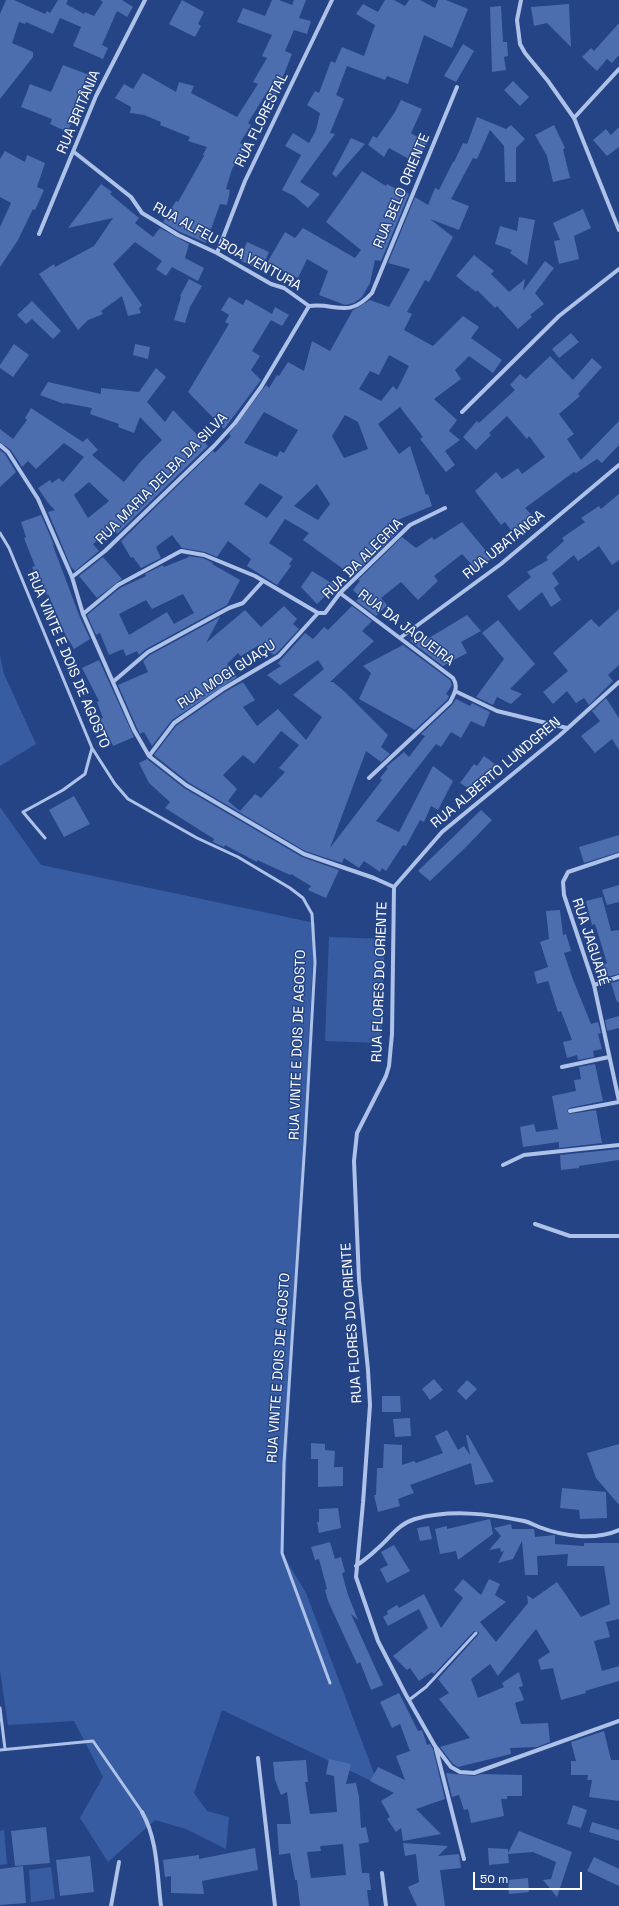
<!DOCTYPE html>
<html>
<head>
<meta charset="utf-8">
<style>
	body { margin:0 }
	#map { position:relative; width:619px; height:1906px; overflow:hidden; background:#244486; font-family:"Space Grotesk",sans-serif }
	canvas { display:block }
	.scale { position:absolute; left:473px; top:1872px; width:109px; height:18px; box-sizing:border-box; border:2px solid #fff; border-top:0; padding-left:5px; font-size:12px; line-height:14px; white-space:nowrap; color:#fff; -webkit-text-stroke:3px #244486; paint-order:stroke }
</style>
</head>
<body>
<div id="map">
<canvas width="619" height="1906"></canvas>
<div class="scale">50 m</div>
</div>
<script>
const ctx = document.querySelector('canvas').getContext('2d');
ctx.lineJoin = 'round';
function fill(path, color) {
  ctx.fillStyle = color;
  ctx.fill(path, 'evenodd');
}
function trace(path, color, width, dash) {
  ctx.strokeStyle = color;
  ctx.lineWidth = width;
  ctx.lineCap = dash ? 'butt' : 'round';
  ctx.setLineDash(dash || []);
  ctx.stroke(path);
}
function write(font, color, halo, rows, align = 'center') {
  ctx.font = font + ' "Space Grotesk",sans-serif';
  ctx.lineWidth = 3;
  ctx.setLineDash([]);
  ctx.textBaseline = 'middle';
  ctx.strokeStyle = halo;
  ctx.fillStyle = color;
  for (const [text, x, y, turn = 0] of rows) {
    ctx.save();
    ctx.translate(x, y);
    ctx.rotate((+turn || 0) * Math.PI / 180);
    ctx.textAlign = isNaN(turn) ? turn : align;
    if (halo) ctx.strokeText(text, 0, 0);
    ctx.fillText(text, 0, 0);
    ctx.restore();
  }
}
fill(new Path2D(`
	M0,656L4,674L36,744L0,766Z
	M0,807L41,865L315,923L282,1553L306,1593L378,1784L222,1710L194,1793L207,1811L229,1817L226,1849L186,1829L155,1820L108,1862L80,1818L103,1777L74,1721L8,1725L0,1670Z
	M329,937L385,939L381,1043L325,1041Z
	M4,1830L7,1864L0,1865V1831Z
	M51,1867L55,1899L31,1902L29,1870Z`), '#385ca2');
fill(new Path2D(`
	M6,0H14L45,14L47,11L50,13L58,0H68L66,4L84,14L85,12L94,16L103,2L100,0H122L133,7L127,17L117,11L102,45L108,48L103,59L73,46L81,27L60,18L53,34L26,22L25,24L19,22L12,43L33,52V57L0,99V14Z
	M182,0L204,12L198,24L201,26L195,37L169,24Z
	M272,0H279L292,5L294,0H306L299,18L311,21L307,34L294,30L285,51L292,54L282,79L285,80L276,95L268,90L248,123L251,125L240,143L246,147L232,169L226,189L230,190L227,205L220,204L206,243L180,232L163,222L176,201L178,202L205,154L202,156L207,147L188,141L190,137L160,125L161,122L144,115L130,113L131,107L115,98L124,84L133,89L143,73L176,92L179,82L194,86L191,93L237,117L258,84L253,82L267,58L262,56L272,35L237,22L243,8L265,16Z
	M385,0H394L405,6L409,0H420L435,8L438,0H446L468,9L452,48L424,35L408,84L387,76L385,80L347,66L336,95L344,99L330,133L335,134L300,182L320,194L308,208L294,196L282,190L301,155L285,146L293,133L309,143L316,130L320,113L307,105L315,91L319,93L331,61L335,63L342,47L364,56L375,25L356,14L363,4L378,12Z
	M569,4L570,28L571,47L547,23L534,26L531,7Z
	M501,6L503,42H507L508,56L504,57L506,70L492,72L490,7Z
	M619,23V55L612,63L607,59L597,71L582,57L591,48L594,51Z
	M463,44L474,51L456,82L444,76Z
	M63,65L92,76L86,89H85L76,114L67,132L50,124L52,119L21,107L30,84L51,92Z
	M513,81L529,97L520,106L504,90Z
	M401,100L422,109L411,133L427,143L416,163L389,148L384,157L368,145L373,136L377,138L395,112Z
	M477,117L506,129L511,125L525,139L516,148V182H505L504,146L490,130L477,159L473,158L451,199L469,206L459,230L430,219L453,237L429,282L425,280L407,312L412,314L404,330L433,346L463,316L479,327L471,338L502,360L493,373L469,356L455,370L461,379L434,399L457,420L449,431L460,440L445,451L455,465L446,472L420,439L423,437L400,407L378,424L399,454L410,446L426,495L428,494L432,506L390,523L398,531L397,533L353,576L303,540L309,533L285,519L269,543L293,559L289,564L291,566L277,585L247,566L251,559L228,541L217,557L205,552L182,548L172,535L156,547L161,558L141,568L133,557L131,558L121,541L213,451L215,453L231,436L229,434L266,385L269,388L277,375L279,376L288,362L304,371L312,341L330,351L353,310L370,300L389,307L410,269L388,263L415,197L428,205L435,188L439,190L453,162H454L463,143L467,144ZM389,355L409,366L397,390L393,386L381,401L359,389L370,371L379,375ZM264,412L298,430L284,453L280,451L277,457L244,443ZM345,415L358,422L368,449L344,458L332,436ZM260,483L283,497L267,518L244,504ZM317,484L330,504L318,520L294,506Z
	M554,125L565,148L563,149L570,178L553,182L547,156L535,135Z
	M619,127V147L607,156L593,140L606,129L611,135Z
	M351,138L365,144L336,177L332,174Z
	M5,151L25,162L27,155L45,163L37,187L44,190L35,210L33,209L18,240L0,267V227L11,203L0,197V159Z
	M362,171L386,186L387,184L396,189L398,187L409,194L381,261L375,260L370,283L362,297L354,303L345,305L319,295L328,271L307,259L298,278L267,263L285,232L295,238L303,228L355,258L361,250L326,222Z
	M101,184L112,192L110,194L139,218L135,223L153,237L160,228L189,244L185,258L204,268L198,281L172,267L166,276L156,269L162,261L135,242L113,264L142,305L139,308L141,313L128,316L122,296L101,311L103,314L88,320L78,330L39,274L54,264L55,267L94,246L113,218L68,228Z
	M583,209L591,228L574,236L579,259L559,264L554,241L560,240L553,223Z
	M519,217L535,220L527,265L510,253L512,250L495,244L500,226L517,231Z
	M247,242L269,252L261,270L239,260Z
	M474,255L494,271L491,274L509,292L525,279L523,291L545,261L554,268L535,293L544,304L530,315L532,317L518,329L497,306L495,308L477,290L476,292L456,276Z
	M189,279L202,286L190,307L185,323L174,320L181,297L180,296Z
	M229,297L243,305L246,299L272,314L275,307L289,315L282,326L271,320L252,351L260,356L251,370L261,380L224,429L188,392L229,324L225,322L229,315L221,310Z
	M32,301L61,331L53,339L32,319L26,324L17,315Z
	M571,333L579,342L559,358L552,349Z
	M14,344L29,355L13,377L0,368V365Z
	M135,344L150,347L148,359L133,355Z
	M550,356L573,380L592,358L602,367L578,394L580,396L559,414L574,434L567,439L581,460L619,421V445L602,463L597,459L576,473L574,472L525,508L535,518L513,533L505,522L501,525L475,491L496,472L502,479L518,468L522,474L545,457L529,436L527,439L507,416L489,433L491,435L476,450L463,437L477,421L479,423L515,390L510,385L520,374L526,379Z
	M156,368L166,377L147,402L165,422L173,410L208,446L117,534L113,527L93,544L99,551L75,571L71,567L48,512L55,510L48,503L38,488L50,480L52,483L59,478L63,482L84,457L64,443L36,469L28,461L22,467L11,450L0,442V429L13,439L27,420L25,418L31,408L83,442L87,438L98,450L92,455L124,482L141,461L162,440L140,417L134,433L118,427L119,424L90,414L92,408L65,403L64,404L40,395L48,382L101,394V388L139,392ZM89,482L109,501L88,518L74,495Z
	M0,450L5,454L16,472L0,487Z
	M619,494V560L612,565L599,546L578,561L574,555L552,573L559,584L554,588L561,600L551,607L542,592L519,611L507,596L531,577L527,572L548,560L546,557L564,541L562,538L585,522L581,518L599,506L601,509Z
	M41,515L55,547L52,543L79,615L90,639L74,649L66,636L48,594L47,595L40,579L38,580L32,567L35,566L24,538L26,537L21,522Z
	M462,522L492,558L477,570L462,554L434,576L438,581L418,600L401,582L381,598L387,605L376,616L356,601L360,597L353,590L360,581L358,580L402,537L416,548L432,537L434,540Z
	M188,556L203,558L213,563L212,564L240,580L227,605L146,649L139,655L137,651L126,656L123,649L109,655L100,633L96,635L87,615L120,588L146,576L145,574L163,565L164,567L189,557ZM183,594L194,613L174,624L167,612L129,635L119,614L146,600L152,609Z
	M103,557L122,579L97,598L79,576Z
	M312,571L336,586L317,604L301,587Z
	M284,606L297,619L293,624L299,629L277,653L274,655L259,645L241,656L238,653L227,664L237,677L172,720L152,746L144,732L140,734L137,728L118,685L148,672L143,661L150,655L220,617L206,643L245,610L261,627Z
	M352,606L372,621L362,631L374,641L330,682H333L344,691L388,735L381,747L390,754L381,762L366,751L330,848L382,780L380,778L388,768L386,767L404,752L409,757L425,736L421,734L452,705L456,699L470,706L472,703L490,712L484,727L471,721L461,738L451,732L441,747L436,744L376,821L399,832L433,766L453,781L438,810L431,806L424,822L420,820L406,846L403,845L386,871L382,868L380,872L364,861L359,868L344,858L342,863L305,851L188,782L154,755L176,726L225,692L243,682L255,700L243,707L257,726L278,709L306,740L322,717L293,695L324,669L318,660L280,685L267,675L281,666L278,663L305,633L313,639L324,627L328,630ZM281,731L299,745L279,768L285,772L261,798L255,794L240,811L228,801L237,789L223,775L243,755L254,764Z
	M619,609V665L608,675L613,681L589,705L584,698L576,703L567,691L553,704L543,692L568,671L553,653L591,619L599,627Z
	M467,615L481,631L461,642L467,653L443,666L410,641L420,636L424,641Z
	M498,620L535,664L510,689L522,694L511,704L497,697L493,705L476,697L504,659L482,633Z
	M403,645L450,680L452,685L446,694L449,696L447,700L415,730L359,699L371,673L363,666Z
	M99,660L134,737L113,746L100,719L103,718L97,702L99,701L82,668Z
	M606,698L619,718V750L612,739L595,753L581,736L600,721L592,711Z
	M484,756L495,764L488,774L490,775L484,784L480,782L474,792L460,783L474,764L477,766Z
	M147,759L184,788L302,857L339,870L326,898L308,890L311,886L291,874L290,875L257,860V862L225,845L224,847L213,842L214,839L165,808L170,802L149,783L139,763Z
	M74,796L90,824L64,837L49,810Z
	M481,810L492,820L465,848L430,881L418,871Z
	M619,835V852L584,863L579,847Z
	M619,885V902L607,905L602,890Z
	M602,897L611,931L619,930V974L606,977L602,965L607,963L595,924L592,925L586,901Z
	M560,910L563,935L566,934L571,951L564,953L572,977L591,1024L598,1022L601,1033L598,1034L602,1049L593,1051L594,1057L578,1060L577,1055L567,1058L563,1042L572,1040L561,1011L558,1012L548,981L537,984L534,972L548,967L540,942L549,939L546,911Z
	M619,981V1002H617L611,983Z
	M619,1016V1028L607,1031L605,1020Z
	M595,1064L603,1101L569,1108L567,1111L570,1114L596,1110L602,1143L559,1148V1142L523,1147L520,1127L534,1124L536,1132L558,1129L552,1096L576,1091L574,1080L581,1079L579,1067Z
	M619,1149V1160L579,1166V1168L561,1170L560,1155Z
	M434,1379L443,1390L430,1400L422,1389Z
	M467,1380L477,1389L466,1400L457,1391Z
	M382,1396H400L401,1412H382Z
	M410,1418L411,1436L395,1437L393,1419Z
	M447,1430L458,1450L464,1446L470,1455L466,1435H468L494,1482L475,1485L471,1463L410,1485L414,1493L398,1499L400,1506L378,1512L374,1495H376L377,1468H383L384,1444L402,1445V1465L414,1461L416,1463L443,1453L435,1436Z
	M311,1443L325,1444V1450L335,1451L334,1467H343V1486L318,1487V1459H311Z
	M619,1444V1505L596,1478L587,1453Z
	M562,1488L606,1492L607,1518L580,1519L579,1510L560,1508Z
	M338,1508L341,1528L319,1533L317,1522H319V1509Z
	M490,1519L493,1534L458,1560L456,1551L440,1554L435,1529L447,1526V1529Z
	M511,1524L512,1529H534L535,1537L555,1535V1544L584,1546V1543H619V1619L606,1622L610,1637L594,1641L602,1671L619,1666V1681L585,1691L586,1693L561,1700L553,1668L541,1670L538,1660L550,1652L536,1629L498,1676L490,1664L471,1679L478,1698L504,1687L502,1683L519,1672L523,1686L519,1687L524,1700L515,1703L521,1724L548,1723L550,1742L537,1747L510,1748L511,1754L458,1767L453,1764L440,1747L470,1738L439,1699L449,1693L438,1679L478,1635L479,1632L474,1631L434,1674L432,1672L419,1681L410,1668L407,1670L393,1656L428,1628L419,1609L388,1626L383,1617L388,1614L387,1611L397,1605L399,1608L424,1594L441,1628L463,1598L454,1590L463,1579L481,1595L489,1579L500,1584L495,1595L506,1602L480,1622L496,1642L528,1603L527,1595L533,1599L557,1582L581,1617L610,1604L604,1566H567L568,1554L537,1556L538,1575H525L522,1541L513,1559L498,1563L504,1551L501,1552L500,1548L489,1550L501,1536L494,1528Z
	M429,1526L432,1539L420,1541L417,1528Z
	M330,1542L335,1559L341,1557L345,1572L342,1573L348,1595L358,1620L351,1614L383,1685L371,1690L360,1662L357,1664L328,1601L325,1590L327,1589L319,1559L315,1560L311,1547Z
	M394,1545L410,1571L387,1583L380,1569L388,1565L381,1552Z
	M399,1693L418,1731L422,1730L427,1745L430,1744L433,1749L445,1799L416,1809L441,1834L403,1841L401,1828L396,1832L387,1819L390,1817L381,1801L394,1793L370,1781L378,1767L405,1780L396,1756L410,1751L400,1724L392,1728L380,1702Z
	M604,1731L611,1760H619V1801L589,1797L592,1780H587L588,1775H571V1761H576L571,1742Z
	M329,1759L351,1764L346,1784L356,1783L359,1797L361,1828L366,1827L369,1842L359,1844L362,1873H369L371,1890H367L369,1906H300L297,1880H295L290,1853L279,1855L277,1824H291L287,1792L281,1795L275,1780L273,1762L306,1760L308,1782H305L310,1814L337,1812L334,1776L326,1774ZM343,1844L346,1875L311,1878L307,1852L321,1851L320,1846Z
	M446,1773L474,1776L481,1774L522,1775V1796H507V1799H501L504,1816L471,1823L468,1809L464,1810L459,1795L452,1797Z
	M573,1805L587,1810L581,1828L567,1824Z
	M592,1822L619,1830V1841L589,1832Z
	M46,1827L50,1863L15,1866L11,1831Z
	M519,1831L572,1852L557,1897L543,1880L551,1879L556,1862L533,1852L508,1854L509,1863L489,1865L488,1848L508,1849V1853Z
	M403,1843L448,1846L438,1856L459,1854L461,1868L440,1870L445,1906H417L408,1887L419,1882L416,1854L405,1856Z
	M255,1848L258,1870L202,1881L204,1894L171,1893V1876L165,1877L163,1860L199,1855V1859Z
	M90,1856L94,1892L60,1896L56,1860Z
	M594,1857L619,1869V1886L587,1871Z
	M23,1866L26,1903L0,1905V1869Z
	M528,1878L529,1892L509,1894L508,1880Z`), '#4c6dae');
trace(new Path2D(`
	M0,533L9,548L92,748L115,784L128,799L197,838L238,857L290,888L303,898L312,914L315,962L305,1141L284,1463L282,1553L330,1683
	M45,838L23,812L63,790L85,774L92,748
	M409,1700L426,1687L476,1633
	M0,1708L5,1749
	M0,1750L93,1741L142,1812`), '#aec2e9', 3);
trace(new Path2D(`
	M521,0L517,20L520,44L525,53L548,81L574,118L619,230
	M574,118L619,69
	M74,152L131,197L142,213L157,222L178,235L217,253L271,284L284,288L309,306C336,302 347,320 372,293L457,87
	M39,234L96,96L145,0
	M217,253L245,181L332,0
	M462,412L559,316L619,269
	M0,445L8,452L38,499L72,577L83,614L134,730L149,756L186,785L304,854L374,878L394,887
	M72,577L105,551L214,446L235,423L261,387L309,306
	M340,593L453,678C459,687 454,694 450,702L369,778
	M318,613H325L340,593L410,525L445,508
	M83,614L118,585L181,551L204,555L255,576L318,613
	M400,638L501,564L619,465
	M114,681L148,652L229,608L243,603L263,581
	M455,691L497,711L567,728
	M149,756L174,723L223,689L279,656L318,613
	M619,855L568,872L563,882L564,895L594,985L619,1101
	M394,887L392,1034L389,1066L386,1076L357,1133L354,1161L359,1280L368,1370L370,1405L363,1503L356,1577L378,1641L406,1695L435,1746L451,1767L460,1772L474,1773L619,1721
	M394,887L442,832L559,736L619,682
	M594,985L619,977
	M562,1067L609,1057
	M570,1111L619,1102
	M503,1165L524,1155L619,1145
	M535,1224L570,1236H619
	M356,1566C363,1561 371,1555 377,1549C390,1538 398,1524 415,1519C451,1509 489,1514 524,1521C529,1522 534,1525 539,1527C563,1536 594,1541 619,1530
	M436,1749L464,1859
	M258,1758L275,1906
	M142,1812C158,1840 157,1875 161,1906
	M382,1873L386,1906
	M111,1906L119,1862`), '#aec2e9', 4);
write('14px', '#fff', '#244486', [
	["RUA BRITÂNIA",79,112,-67],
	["RUA FLORESTAL",262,120,-64],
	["RUA BELO ORIENTE",402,191,-67],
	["RUA ALFEU BOA VENTURA",227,247,29],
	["RUA MARIA DELBA DA SILVA",162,479,-45],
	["RUA UBATANGA",504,545,-39],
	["RUA DA ALEGRIA",363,559,-45],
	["RUA DA JAQUEIRA",406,628,37],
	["RUA VINTE E DOIS DE AGOSTO",68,660,67],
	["RUA MOGI GUAÇU",227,675,-33],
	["RUA ALBERTO LUNDGREN",496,773,-40],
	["RUA JAGUARÉ",590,942,72],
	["RUA FLORES DO ORIENTE",380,982,-88],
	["RUA VINTE E DOIS DE AGOSTO",298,1045,-88],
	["RUA FLORES DO ORIENTE",352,1323,-94],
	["RUA VINTE E DOIS DE AGOSTO",279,1368,-86]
]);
</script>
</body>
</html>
